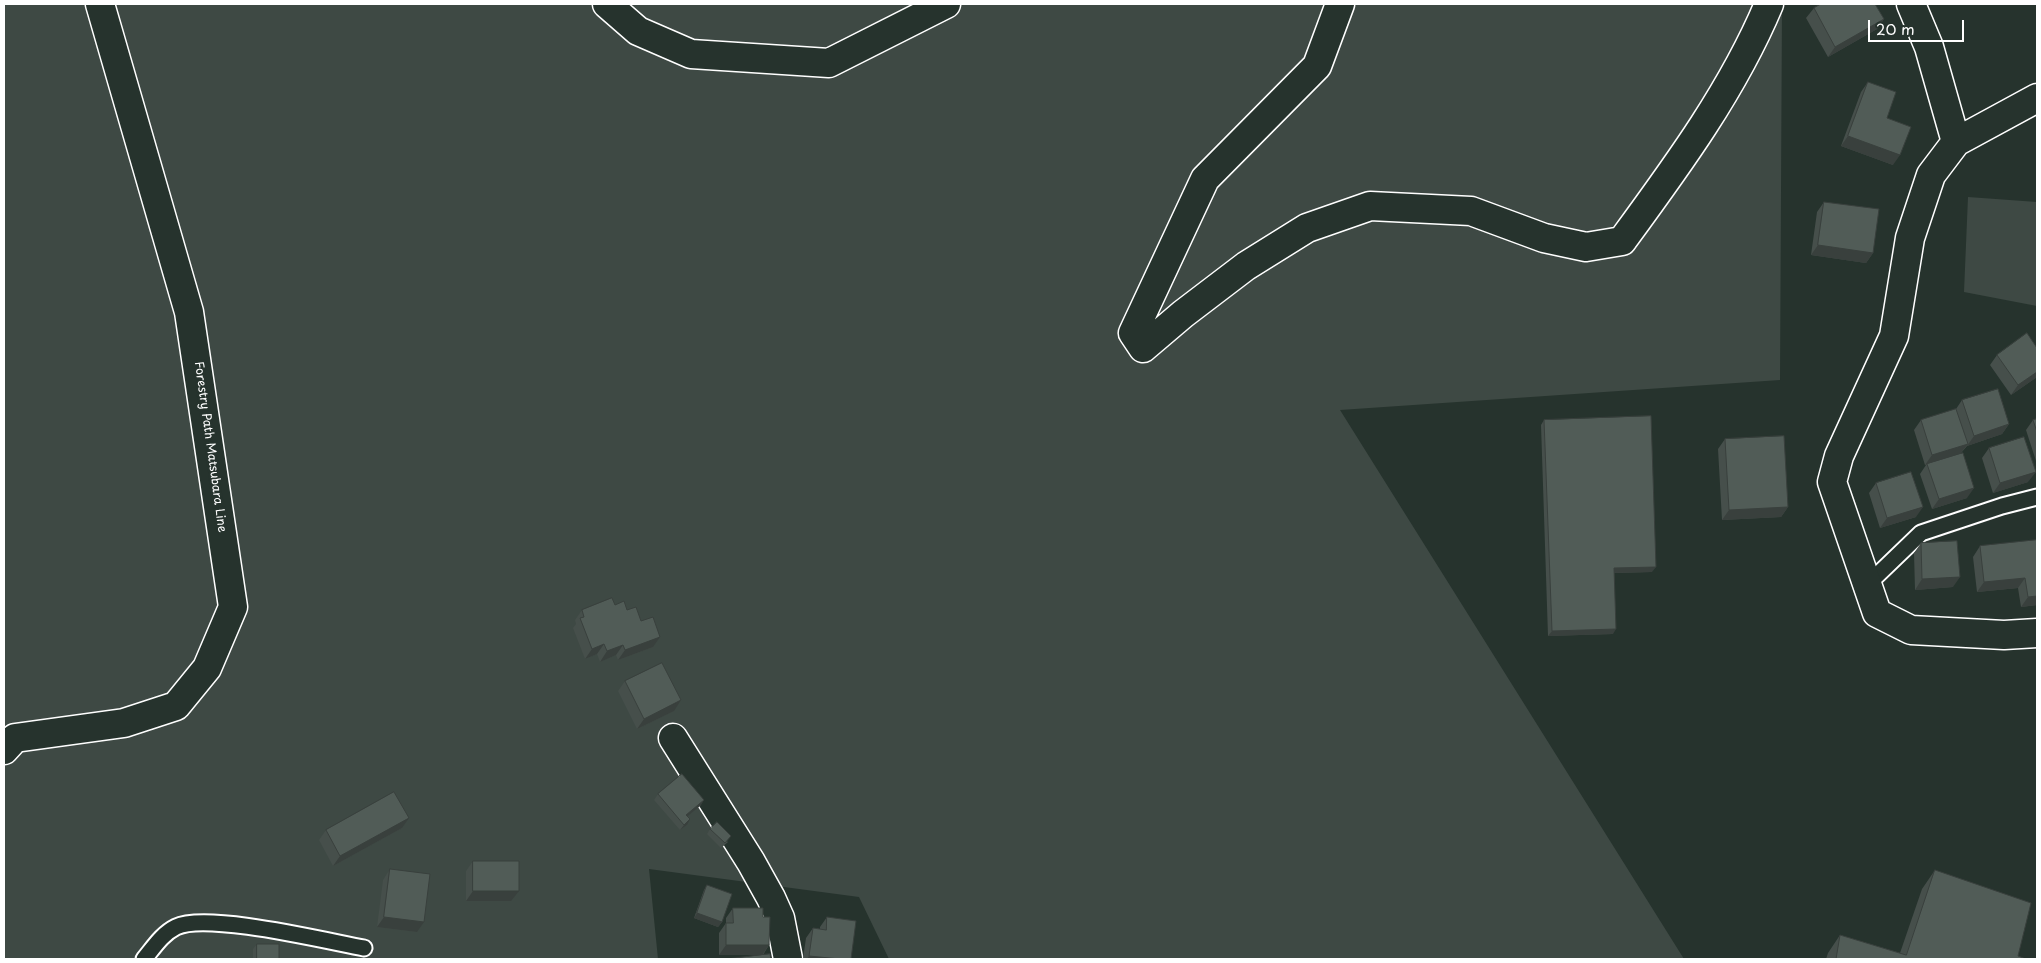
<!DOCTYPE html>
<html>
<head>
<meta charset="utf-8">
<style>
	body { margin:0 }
	#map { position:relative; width:2041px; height:963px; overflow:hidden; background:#26332d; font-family:"Playpen Sans",sans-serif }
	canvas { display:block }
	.frame { position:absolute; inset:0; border:5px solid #fff; pointer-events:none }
	.scale { position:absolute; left:1868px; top:20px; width:96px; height:22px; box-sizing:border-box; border:2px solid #fff; border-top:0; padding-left:6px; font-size:15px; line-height:18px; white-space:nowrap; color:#fff; -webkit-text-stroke:4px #26332d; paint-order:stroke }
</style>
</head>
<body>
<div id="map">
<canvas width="2041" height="963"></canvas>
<div class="frame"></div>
<div class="scale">20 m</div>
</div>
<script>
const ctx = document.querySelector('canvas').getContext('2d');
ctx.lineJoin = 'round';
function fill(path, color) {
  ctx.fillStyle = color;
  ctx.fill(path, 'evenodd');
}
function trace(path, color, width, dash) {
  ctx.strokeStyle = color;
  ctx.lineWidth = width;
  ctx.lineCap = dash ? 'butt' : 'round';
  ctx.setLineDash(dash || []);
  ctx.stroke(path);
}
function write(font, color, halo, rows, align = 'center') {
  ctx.font = font + ' "Playpen Sans",sans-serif';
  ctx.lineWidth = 5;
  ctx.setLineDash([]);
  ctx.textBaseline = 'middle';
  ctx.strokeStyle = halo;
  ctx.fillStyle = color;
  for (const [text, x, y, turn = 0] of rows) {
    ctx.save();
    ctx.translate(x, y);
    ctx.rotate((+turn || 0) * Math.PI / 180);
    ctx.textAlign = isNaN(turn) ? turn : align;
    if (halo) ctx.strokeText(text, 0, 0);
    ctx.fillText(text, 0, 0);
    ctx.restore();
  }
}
fill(new Path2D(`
	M4,4H1782L1780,380L1340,410L1684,959H889L859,897L649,869L658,959H4Z
	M1968,197L2037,202V306L1964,292Z`), '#3e4944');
const lane = new Path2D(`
	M1867,585L1921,533L2002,506L2037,497
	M144,959C154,947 162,934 176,927C206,912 326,941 364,948`);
const street = new Path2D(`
	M607,4L638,31L691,54L829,63L946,4
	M1340,4L1317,66L1205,179L1133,333L1143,348L1183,314L1246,266L1307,228L1370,206L1471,211L1544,238L1586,247L1622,241C1677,166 1733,90 1769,4
	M1911,4L1929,47L1956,142
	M2037,98L1956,142L1931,175L1910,238L1894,336L1839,456L1832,482L1877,613L1911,630L2004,635L2037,633
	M673,738L751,862L771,898L780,918L788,959
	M4,750L15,738L124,723L176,706L207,668L233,607L189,312L100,4`);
trace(lane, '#fff', 19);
trace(street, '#fff', 31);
trace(lane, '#26332d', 15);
trace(street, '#26332d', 28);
fill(new Path2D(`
	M1814,8L1884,19L1877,29L1828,57L1806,18Z
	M1868,82L1887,118L1893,165L1841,146L1861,92Z
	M1824,202L1873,253L1866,263L1811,255L1817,212Z
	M1997,355L2037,377L2011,395L1990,365Z
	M1962,400L2009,424L2002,434L1967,446L1961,453L1967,498L1932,509L1920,474L1926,465H1925L1914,430L1921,420L1956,409Z
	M2037,419V464L2026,430L2033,420Z
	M1544,420L1652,572L1614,573L1613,634L1548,636L1541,425Z
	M1725,439L1788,507L1781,517L1722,520L1718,449Z
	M1989,448L2028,482L1993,493L1982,458Z
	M1876,483L1916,517L1880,528L1869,493Z
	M2037,540V605L2021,607L2018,588L1977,592L1973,557L1980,546Z
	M1921,543L1953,587L1915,590L1914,553Z
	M615,605L627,610L641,621L653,647L618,660L616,655L600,662L597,654L585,659L573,628L576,624L575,620L582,610Z
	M625,681L674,711L637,729L618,691Z
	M658,794L701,805L687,816V825L680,830L654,800Z
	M402,828L333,866L319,840L326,830Z
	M710,829L728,842L721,848L707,834Z
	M473,861L511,901H466V871Z
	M390,869L417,932L377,927L383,880Z
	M1935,870L2018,956L2026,959H1826L1828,953L1840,935L1900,953L1922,889Z
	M707,885L722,922L718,927L694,918L704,890Z
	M733,908L763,917L769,945L763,955H719V933L726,923V918Z
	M827,917L851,959H803L806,938L813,928L820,929V927Z
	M257,944L279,959H253V949Z`), '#464f4b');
fill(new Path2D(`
	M1884,19L1877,29L1828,57L1835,47Z
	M1848,136L1900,155L1893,165L1841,146Z
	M1818,245L1873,253L1866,263L1811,255Z
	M2037,372V377L2011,395L2018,385Z
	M2009,424L2002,434L1967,446L1974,436Z
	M1968,444L1960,454L1925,465L1932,455Z
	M2036,472L2028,482L1993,493L2000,483Z
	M1974,488L1967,498L1932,509L1939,499Z
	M1788,507L1781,517L1722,520L1729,510Z
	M1923,507L1916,517L1880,528L1887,518Z
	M1656,567L1652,572L1610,573L1614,568Z
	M1960,577L1953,587L1915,590L1922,579Z
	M2025,578L2018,588L1977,592L1984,582Z
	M2037,596V605L2021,607L2028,597Z
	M1616,629L1613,634L1548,636L1552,631Z
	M660,637L653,647L618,660L625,650Z
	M604,644L597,654L585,659L592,649Z
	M623,645L616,655L600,662L607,651Z
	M681,700L674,711L637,729L644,719Z
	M704,800L701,805L683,820L686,815Z
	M409,818L402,828L333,866L340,856Z
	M690,819L687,825L680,830L684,825Z
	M473,891H519L511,901H466Z
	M697,913L722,922L718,927L694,918Z
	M384,917L424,922L417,932L377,927Z
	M726,945H769L762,955H719Z
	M809,956L840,959H807Z`), '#39403d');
const building = new Path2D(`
	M1821,4H1875L1884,19L1835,47L1814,8Z
	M1868,82L1896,92L1887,118L1911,127L1900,155L1848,136Z
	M1824,202L1879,209L1873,253L1818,245Z
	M2027,333L2037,348V372L2018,385L1997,355Z
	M1998,389L2009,424L1974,436L1962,400Z
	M1956,409L1968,444L1932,455L1921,420Z
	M1651,416L1656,567L1614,568L1616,629L1552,631L1544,420Z
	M2037,419V432L2033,420Z
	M1784,436L1788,507L1729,510L1725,439Z
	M2024,437L2036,472L2000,483L1989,448Z
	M1963,453L1974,488L1939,499L1927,464Z
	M1911,472L1923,507L1887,518L1876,483Z
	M2037,540V596L2028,597L2025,578L1984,582L1980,546Z
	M1957,541L1960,577L1922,579L1921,543Z
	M612,598L615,605L624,601L627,610L636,607L641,621L653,617L660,637L625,650L623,645L607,651L604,644L592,649L580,618L584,617L582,610Z
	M662,663L681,700L644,719L625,681Z
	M682,774L704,800L686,815L690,819L684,825L658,794Z
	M394,792L409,818L340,856L326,830Z
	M717,822L731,836L725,843L710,829Z
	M473,861H519V891H473Z
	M390,869L430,874L424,922L384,917Z
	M1935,870L2031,903L2018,956L2026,959H1836L1840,935L1906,955Z
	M707,885L732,894L722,922L697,913Z
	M733,908H763V917H770L769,945H726V923H733Z
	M827,917L856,921L851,959H840L809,956L813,928L826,930Z
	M257,944H279V959H257Z
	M770,954L771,959H727Z`);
fill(building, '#515c57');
trace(building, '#39403d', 1);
write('12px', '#fff', '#26332d', [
	["Forestry Path Matsubara Line",210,447,82]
]);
</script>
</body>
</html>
